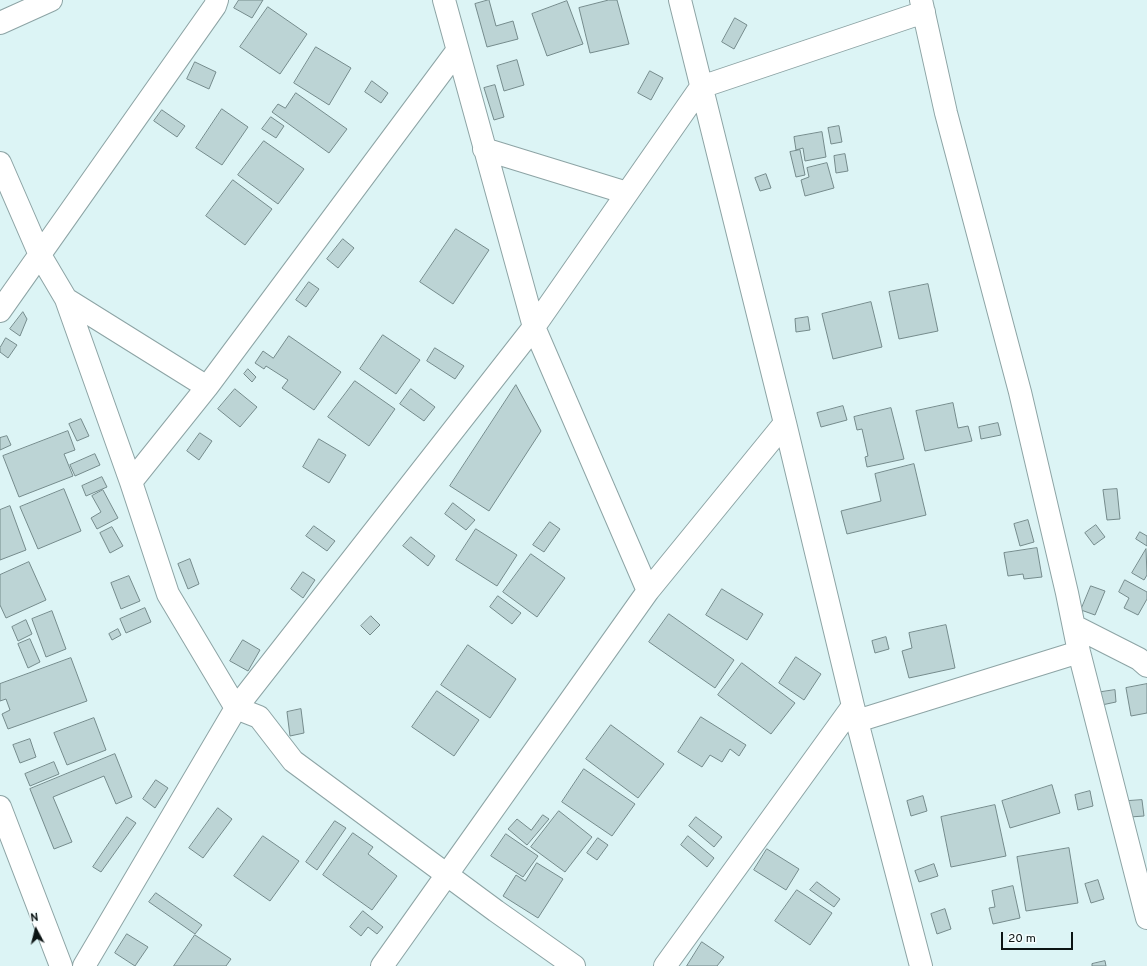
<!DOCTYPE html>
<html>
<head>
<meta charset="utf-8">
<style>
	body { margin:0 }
	#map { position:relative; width:1147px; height:966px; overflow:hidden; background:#dcf4f5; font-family:Overpass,sans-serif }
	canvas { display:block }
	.north { position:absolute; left:16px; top:910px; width:40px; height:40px; -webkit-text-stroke:3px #f5fefe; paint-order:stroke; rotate:353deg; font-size:11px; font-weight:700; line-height:16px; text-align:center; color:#0b1414 }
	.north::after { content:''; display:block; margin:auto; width:14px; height:18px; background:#0b1414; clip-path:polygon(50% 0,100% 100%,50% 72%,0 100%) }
	.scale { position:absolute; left:1001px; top:932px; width:72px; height:18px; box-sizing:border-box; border:2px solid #0b1414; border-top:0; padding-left:5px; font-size:12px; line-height:14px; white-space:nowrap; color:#0b1414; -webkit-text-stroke:3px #f5fefe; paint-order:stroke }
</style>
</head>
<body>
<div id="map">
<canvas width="1147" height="966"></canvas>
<div class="north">N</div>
<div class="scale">20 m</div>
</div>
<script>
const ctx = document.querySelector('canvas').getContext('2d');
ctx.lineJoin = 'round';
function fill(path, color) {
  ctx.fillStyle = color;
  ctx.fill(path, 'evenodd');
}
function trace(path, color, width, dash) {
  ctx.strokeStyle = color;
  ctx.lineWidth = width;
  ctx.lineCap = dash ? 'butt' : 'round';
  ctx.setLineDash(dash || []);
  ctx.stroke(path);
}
const building = new Path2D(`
	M239,0H263L252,18L234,8Z
	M489,0L496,26L513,21L518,39L487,47L475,4Z
	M609,0H617L629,44L590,53L579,8Z
	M567,1L583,44L547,56L532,14Z
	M268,7L307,34L280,74L240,47Z
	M735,18L747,25L734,49L722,42Z
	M316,47L351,68L329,105L294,83Z
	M517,60L524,85L504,91L497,66Z
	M195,62L216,72L209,89L187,79Z
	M650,71L663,78L651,100L638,93Z
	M372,81L388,93L381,103L365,92Z
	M495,85L504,117L494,120L484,88Z
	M296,93L347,129L329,153L272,112L278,104L285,108Z
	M222,109L248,127L222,165L196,148Z
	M162,110L185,126L177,137L154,121Z
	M271,117L284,126L276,138L262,129Z
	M839,126L842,142L831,144L828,128Z
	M822,132L826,157L805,161L803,148L796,150L794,137Z
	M264,141L304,169L278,204L238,175Z
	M800,150L805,175L796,177L790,152Z
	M845,154L848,171L836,173L834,156Z
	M827,163L834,188L805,196L801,180L809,177L807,168Z
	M766,174L771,188L760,191L755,178Z
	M233,180L272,209L245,245L206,216Z
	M456,229L489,250L453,304L420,282Z
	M343,239L354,248L338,268L327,259Z
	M309,282L319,289L306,307L296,300Z
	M928,284L938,331L899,339L889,292Z
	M871,302L882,347L833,359L822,314Z
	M23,312L27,319L20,336L10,329Z
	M808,317L810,330L796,332L795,319Z
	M383,335L420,360L396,394L360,369Z
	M289,336L341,372L314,410L282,388L288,380L266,366L264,369L255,363L263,351L273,358Z
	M6,338L17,345L8,358L0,352V348Z
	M435,348L464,366L455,379L427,361Z
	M248,369L256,377L252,382L244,374Z
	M355,381L395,409L369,446L328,417Z
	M516,385L541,431L489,511L450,486Z
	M235,389L257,407L240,427L218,409Z
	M411,389L435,407L424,421L400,404Z
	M953,403L958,428L968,426L972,441L925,451L916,411Z
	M843,406L847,420L821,427L817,413Z
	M891,408L904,459L867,467L865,457L868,456L862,429L857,430L854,417Z
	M81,419L89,436L77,441L69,424Z
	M998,423L1001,435L981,439L979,427Z
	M68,431L75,450L64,454L73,476L19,497L3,456Z
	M200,433L212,441L199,460L187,451Z
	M7,436L11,445L0,450V438Z
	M319,439L346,455L329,483L303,467Z
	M95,454L100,465L75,476L70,465Z
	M914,464L926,515L847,534L841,511L881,501L875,474Z
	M102,477L107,487L86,496L82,486Z
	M64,489L81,531L38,549L20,507Z
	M1117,489L1120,519L1107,520L1103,490Z
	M103,490L118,518L97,529L91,518L101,512L92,496Z
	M453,503L475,520L466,530L445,514Z
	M10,506L26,550L0,560V510Z
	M1028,520L1034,542L1020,546L1014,524Z
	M550,522L560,529L544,552L533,545Z
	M1096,525L1105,537L1094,545L1085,533Z
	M314,526L335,541L327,551L306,536Z
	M112,527L123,546L110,553L100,533Z
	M476,529L517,555L497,586L456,560Z
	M1140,532L1147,536V546L1136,539Z
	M411,537L435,556L428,566L403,546Z
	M1037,548L1042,577L1024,579L1023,574L1008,576L1004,553Z
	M1146,549L1147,575L1144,580L1132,573Z
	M531,554L565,578L537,617L503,592Z
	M190,559L199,584L188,589L178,564Z
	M29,562L46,600L6,618L0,605V575Z
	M303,572L315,580L303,598L291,589Z
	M129,576L140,601L121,609L111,583Z
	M1125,580L1147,592V599L1138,615L1124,608L1129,598L1119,592Z
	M1091,586L1105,591L1095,615L1081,610Z
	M722,589L763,614L747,640L706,615Z
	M498,596L521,613L512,624L490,607Z
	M145,608L151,622L126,633L120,619Z
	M52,611L66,649L46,657L32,619Z
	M669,614L734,660L715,688L649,642Z
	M371,616L380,625L370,635L361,626Z
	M26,620L32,634L18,641L12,627Z
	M946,625L955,668L909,678L902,651L912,648L909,633Z
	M118,629L121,635L112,640L109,634Z
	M886,637L889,649L875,653L872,641Z
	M30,639L40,662L28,668L18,644Z
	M243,640L260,650L248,671L230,661Z
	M468,645L516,679L490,718L441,685Z
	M796,657L821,674L804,700L779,683Z
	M71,658L87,701L8,729L2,714L10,710L6,699L0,701V684Z
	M742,663L795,703L771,734L718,695Z
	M1147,684V713L1131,716L1126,688Z
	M1115,690L1116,702L1097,706L1095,693Z
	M437,691L479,720L454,756L412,727Z
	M301,709L304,733L290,736L287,712Z
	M701,717L746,745L739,756L730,749L722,762L710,755L702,767L678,752Z
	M94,718L106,750L67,765L54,733Z
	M611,725L664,764L638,798L586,759Z
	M30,739L36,757L20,763L13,745Z
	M115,754L132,797L116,804L104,776L53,797L72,842L54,849L30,789Z
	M54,762L59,774L30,786L25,774Z
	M584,769L635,804L612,836L562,802Z
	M156,780L168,788L155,808L143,799Z
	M1052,785L1060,813L1010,828L1002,801Z
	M1090,791L1093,806L1078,810L1075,795Z
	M923,796L927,811L911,816L907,801Z
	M1142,800L1144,816L1130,817L1128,801Z
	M995,805L1006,856L951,867L941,817Z
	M218,808L232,819L203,858L189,848Z
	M559,811L592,837L565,872L531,847Z
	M543,815L549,819L527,845L508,829L517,819L531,830Z
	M127,817L136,823L101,872L93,867Z
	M696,817L722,837L714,847L689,826Z
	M335,821L346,828L317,870L306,862Z
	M353,833L373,847L368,854L397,876L372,910L323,875Z
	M506,834L538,856L523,877L491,856Z
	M263,836L299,861L270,901L234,876Z
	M688,836L714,858L707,867L681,845Z
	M598,838L608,845L597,860L587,853Z
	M1069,848L1078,903L1026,911L1017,857Z
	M767,849L799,869L786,890L754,870Z
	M537,863L563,879L538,918L503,896L516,875L525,881Z
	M934,864L938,876L919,882L915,871Z
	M1098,880L1104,899L1091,903L1085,884Z
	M817,882L840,899L834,907L810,890Z
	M1013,886L1020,918L993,924L989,908L995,907L992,891Z
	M797,890L832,913L810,945L775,921Z
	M156,893L202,925L195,934L149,902Z
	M945,909L951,929L937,934L931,914Z
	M363,911L383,927L377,934L368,927L361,936L350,927Z
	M127,934L148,947L135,966L115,953Z
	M195,935L231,959L226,966H174Z
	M702,942L724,957L717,966H687Z
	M1105,961L1106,966H1092V964Z`);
fill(building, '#bcd4d5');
trace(building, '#758b8c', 1);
const minor = new Path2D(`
	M444,0L534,327L648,591
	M680,0L785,423L853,706L921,966
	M921,0L946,113L1020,392L1067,593L1079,652L1147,918
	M0,23L51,0
	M484,149L627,193
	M0,163L40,255L66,299L131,482L168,594L236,708L259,717L293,761L496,911L574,966
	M66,299L207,387
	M0,311L215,6L217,0
	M131,482L207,387L457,51
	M1074,626L1139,659L1147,666
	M857,721L1079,652
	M0,807L61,966
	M84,966L236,708L534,327L701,87L924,12
	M382,966L648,591L785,423
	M665,966L853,706`);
trace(minor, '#8da4a5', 24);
trace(minor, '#fff', 22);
</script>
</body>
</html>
